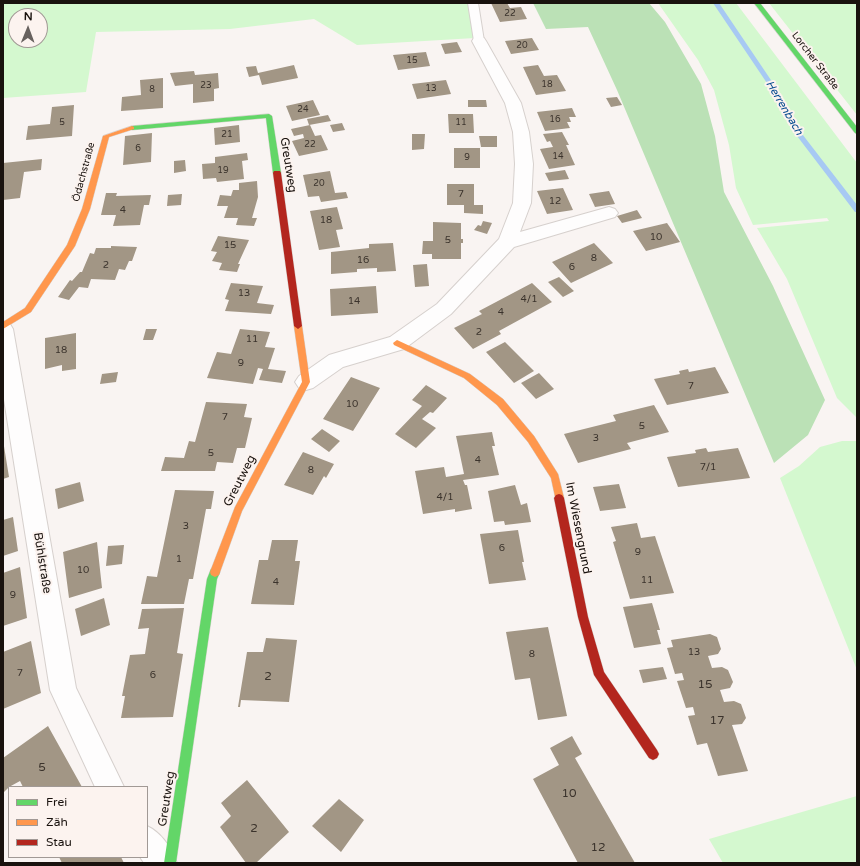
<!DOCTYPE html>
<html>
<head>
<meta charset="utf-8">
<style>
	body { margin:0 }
	#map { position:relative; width:860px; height:866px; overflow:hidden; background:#f9f4f2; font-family:"Varela Round",sans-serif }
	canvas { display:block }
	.frame { position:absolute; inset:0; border:4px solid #19120e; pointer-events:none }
	.legend { position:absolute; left:8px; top:786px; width:140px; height:72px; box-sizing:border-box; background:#fcf3ef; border:1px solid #a19995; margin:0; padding:5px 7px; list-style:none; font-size:12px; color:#19120e }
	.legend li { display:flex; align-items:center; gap:8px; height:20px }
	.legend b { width:20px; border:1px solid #a19995 }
	.north { position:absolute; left:8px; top:8px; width:40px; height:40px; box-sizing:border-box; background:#fcf3ef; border:1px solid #a19995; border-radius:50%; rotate:1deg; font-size:11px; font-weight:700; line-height:16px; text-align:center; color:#19120e }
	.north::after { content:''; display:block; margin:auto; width:14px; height:18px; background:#67615e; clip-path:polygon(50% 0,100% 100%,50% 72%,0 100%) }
</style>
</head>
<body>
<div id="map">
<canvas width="860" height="866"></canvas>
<div class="frame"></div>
<ul class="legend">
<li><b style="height:5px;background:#63d668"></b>Frei</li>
<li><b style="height:5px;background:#ff974d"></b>Zäh</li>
<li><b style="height:5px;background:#b3261e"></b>Stau</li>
</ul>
<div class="north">N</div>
</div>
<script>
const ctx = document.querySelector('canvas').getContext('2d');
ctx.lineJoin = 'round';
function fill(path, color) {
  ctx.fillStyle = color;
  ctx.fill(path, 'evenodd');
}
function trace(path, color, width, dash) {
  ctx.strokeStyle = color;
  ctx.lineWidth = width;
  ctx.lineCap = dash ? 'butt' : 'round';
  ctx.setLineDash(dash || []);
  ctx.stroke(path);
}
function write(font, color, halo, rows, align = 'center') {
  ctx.font = font + ' "Varela Round",sans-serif';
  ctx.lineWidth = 4;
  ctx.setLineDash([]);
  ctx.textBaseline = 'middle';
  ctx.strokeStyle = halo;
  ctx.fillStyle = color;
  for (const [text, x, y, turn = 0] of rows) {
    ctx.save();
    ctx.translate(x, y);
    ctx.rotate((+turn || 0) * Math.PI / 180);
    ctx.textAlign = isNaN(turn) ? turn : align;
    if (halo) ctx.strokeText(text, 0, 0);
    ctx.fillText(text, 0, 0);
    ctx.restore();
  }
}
fill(new Path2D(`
	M3,3H469L475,38L357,45L314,19L230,29L96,32L86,92L3,98ZM16,16H40V40H16Z
	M658,3H736L857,163V418L837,398L787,279L757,228L829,221L827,218L753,225L736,188L729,145L714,90L698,60Z
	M769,3H857V115Z
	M842,441H857V670L780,478L799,466L820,447Z
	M857,796V863H723L709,839Z`), '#d4f8cf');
fill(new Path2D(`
	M533,3H649L665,22L701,84L715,136L724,192L773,286L825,400L808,435L774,463L617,90L588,27L546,29Z`), '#bbe1b6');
fill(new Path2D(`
	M713,3H719L779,92L799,130L857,205V212H855L794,132L773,92Z`), '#a7c9f3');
fill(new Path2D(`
	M491,3H507L510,8L521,7L527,19L500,22Z
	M532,38L539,50L511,54L505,41Z
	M457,42L462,52L445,54L441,44Z
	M426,52L430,66L398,70L393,55Z
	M294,65L298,78L262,85L259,75L249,77L246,67L256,66L258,73Z
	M538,65L544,76L557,75L566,91L536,95L523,67Z
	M194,71L195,75L218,73L219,88L214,89V101L193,103V84L175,86L170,73Z
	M163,78V108L121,111L122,97L141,95L140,80Z
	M446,80L451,94L417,99L412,84Z
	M617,97L622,105L611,107L606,98Z
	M313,100L320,115L292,121L286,106Z
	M468,100H486L487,107H468Z
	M74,105L72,136L26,140L28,126L50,124L52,107Z
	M572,108L576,117H569L571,122H567L570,128L545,131L537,112Z
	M448,114H473L474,133H449Z
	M328,115L331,121L309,125L307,119Z
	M342,123L345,130L333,132L330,125Z
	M239,125L240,142L215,145L214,128Z
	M310,125L315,136L321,135L328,150L299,156L292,141L304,138L303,134L294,136L291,129Z
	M562,132L569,145H566L575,165L549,169L540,149L553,147L550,141L547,142L543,134Z
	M152,133L151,162L123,165L125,136Z
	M412,134H425L424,149L412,150Z
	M479,136H497V147H481Z
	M454,148H480V168H454Z
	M247,153L248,160L242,161L244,179L217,182L216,178L203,179L202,164L215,163V157Z
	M42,159L41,170L24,172L20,198L3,200V163Z
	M185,160L186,171L174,173V161Z
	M565,170L569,179L549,181L545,173Z
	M330,171L335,193L346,192L348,198L321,202L319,196L308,197L303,175Z
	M257,181L258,197L252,218H257L254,226L236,225L238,218H224L228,206H217L220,195L231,196L233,190H239V183Z
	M447,184H474V205H483V214L464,213V205H447Z
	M563,188L573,210L547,214L537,191Z
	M609,191L615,204L595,207L589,194Z
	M106,193H117L116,196L151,195L149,205H144L140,225L113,226L116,215H101Z
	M182,194L181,205L167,206L168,195Z
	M337,207L343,229L336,230L340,247L319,250L310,211Z
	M637,210L642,218L622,223L617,216Z
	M483,221L492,223L487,234L474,230L478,225L481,226Z
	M433,222L461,223V239H463V243H461V259H432V254H422L423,241H433Z
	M667,223L680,242L646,251L633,231Z
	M218,236L249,240L238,264H240L237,272L219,270L222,263L212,261L217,252L211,251Z
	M393,243L396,271L377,272V268L357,269V272L331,274V252L369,248V244Z
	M594,243L613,263L571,283L552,262Z
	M111,246L137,247L132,261H129L125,270L119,269L115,280L91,279L88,288L79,287L69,300L58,297L70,280L72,281L80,272H82L90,253L94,254L96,248H111Z
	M427,264L429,286L415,287L413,265Z
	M559,277L574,291L563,297L548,282Z
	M231,283L263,286L257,303L274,305L271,314L225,311L229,300L225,299Z
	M532,283L552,302L499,331L501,334L473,349L454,328L482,314L479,311Z
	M376,286L378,313L331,316L330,289Z
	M146,329H157L153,340H143Z
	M240,329L270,332L265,347L275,348L268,369L286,371L282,383L259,380L263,369L258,368L253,384L207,378L217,352L231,354Z
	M76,333V369L62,371V365L45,369V338Z
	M505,342L534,371L514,383L486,352Z
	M715,367L729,393L667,405L654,379L680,374L679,371L688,369L689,372Z
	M118,372L116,382L100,384L102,374Z
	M539,373L554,389L536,399L521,383Z
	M351,377L380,388L353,431L323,419Z
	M426,385L447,398L433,413L430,412L422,419L436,428L416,448L395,434L422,406L412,400Z
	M206,402L247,404L244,417L252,418L245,448H237L233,463L217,462L215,471H161L165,457L184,458L189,441L195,442Z
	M654,405L669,432L627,443L631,449L578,463L564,434L616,421L613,415Z
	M322,429L340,441L329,452L311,439Z
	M492,432L495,446H492L499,475L463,480L465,485H467L472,509L455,512V509L423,514L415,471L444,467L446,477L464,474L456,436Z
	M3,440L9,477L3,479Z
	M706,448L708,452L738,448L750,478L678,487L667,457L696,453L695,450Z
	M303,452L334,464L326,478L324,476L313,495L284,485Z
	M80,482L84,501L58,509L55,489Z
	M619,484L626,508L600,511L593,487Z
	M515,485L521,505L527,503L531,522L505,525L504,521L494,522L488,491Z
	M175,490L214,491L211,509H206L193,579H189L184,604H141L147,576L157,577Z
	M13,517L18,551L3,556V520Z
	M637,523L641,538L655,536L674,593L630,599L613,542L616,541L611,527Z
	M518,530L524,562H522L526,580L489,584L480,534Z
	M272,540H298L295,561H300L294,605L251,604L259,560H268Z
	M97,542L102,588L69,598L63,552Z
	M124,545L122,564L106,566L108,546Z
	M20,567L27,618L3,626V573Z
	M104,598L110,625L81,636L75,609Z
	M652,603L660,630H657L661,644L634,648L623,607Z
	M184,608L177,653L183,654L173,717L121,718L125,696H122L130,655L145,654L149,628L138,629L142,609Z
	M548,627L567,716L538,720L530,678L515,680L506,632Z
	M710,634L717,637L721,649L718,654L708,656L712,668L722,667L728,670L733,682L730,688L720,690L724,702L734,701L741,704L746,718L742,724L732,725L748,771L718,776L707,743L697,745L688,716L695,715L693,707L686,708L677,681L684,680L682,673L675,674L667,648L673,647L671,640Z
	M266,638L297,640L289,702L241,700L240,707H238L247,652H263Z
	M31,641L41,693L3,709V652Z
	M663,667L667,679L643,683L639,670Z
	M48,726L82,787H23L20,781L9,787L3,793V758Z
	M572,736L582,754L575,758L635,863H578L533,779L559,765L550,748Z
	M247,780L289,832L256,863H246L220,827L231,816L221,803Z
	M339,799L364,820L341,852L312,826Z
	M59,857H121L124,863H62Z`), '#a29685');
const lane = new Path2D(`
	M468,3H478L484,41L483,43H475L474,41Z`);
const street = new Path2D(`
	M479,37L484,38L486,41L521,103L529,132L533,164L531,203L520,232L609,207L615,209L618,213L615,217L514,247L451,314L404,349L343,367L313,388L306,390L299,388L295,382L299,376L329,355L390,337L437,304L499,239L513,203L515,164L513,132L505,103L472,41L474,38Z
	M3,321L10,324L13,329L76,688L124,787H95L50,690L3,393Z
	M147,826C162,833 171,848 177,863H144L140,857H147Z`);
const fast = new Path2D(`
	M754,3H760L857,127V134L855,133Z
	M269,114L272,116L281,173L277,175L273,173L266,118L132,130L129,128L132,126Z
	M215,567L219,569L220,572L217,579L176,863H164L207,579L211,569Z`);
const slow = new Path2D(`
	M132,126L134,127V129L109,137L90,209L75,246L31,312L3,329V322L25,308L67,245L82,209L103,136Z
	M298,323L302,326L310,382L242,511L220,572L219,575L215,577L211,575L210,572L235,507L302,382L294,326Z
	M397,340L470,374L503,399L534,436L558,474L564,498L562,501L559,502L556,501L551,478L528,442L497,405L464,378L394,345L393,343Z`);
const jam = new Path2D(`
	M274,171H280L281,173L302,326L298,329L294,326L273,173Z
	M559,494L562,495L564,498L588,617L604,672L657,750L659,754L657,758L653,760L649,758L594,675L578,617L554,498L556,495Z`);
trace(lane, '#d6d0cd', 2);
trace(street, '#d6d0cd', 2);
trace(fast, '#d6d0cd', 1);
trace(slow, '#d6d0cd', 1);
trace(jam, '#d6d0cd', 1);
fill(lane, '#fefdfd');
fill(street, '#fefdfd');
fill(fast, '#63d668');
fill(slow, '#ff974d');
fill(jam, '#b3261e');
write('9px', '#3b332c', null, [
	["22",510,14],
	["20",522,46],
	["15",412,61],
	["18",547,85],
	["23",206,86],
	["13",431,89],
	["8",152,90],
	["24",303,110],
	["16",555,120],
	["5",62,123],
	["11",461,123],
	["21",227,135],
	["22",310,145],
	["6",138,149],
	["14",558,157],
	["9",467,158],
	["19",223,171],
	["20",319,184]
]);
write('10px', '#19120e', '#fcf3ef', [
	["Lorcher Straße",815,61,52],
	["Ödachstraße",84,172,-75]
]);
write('10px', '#3b332c', null, [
	["7",461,194],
	["12",555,201],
	["4",123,210],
	["18",326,220],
	["10",656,237],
	["5",448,240],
	["15",230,245],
	["8",594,258],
	["16",363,260],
	["2",106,265],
	["6",572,267],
	["13",244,293],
	["4/1",529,299],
	["14",354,301],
	["4",501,312],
	["2",479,332],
	["11",252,339],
	["18",61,350],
	["9",241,363],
	["7",691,386],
	["10",352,404],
	["7",225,417],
	["5",642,426],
	["3",596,438],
	["5",211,453],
	["4",478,460],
	["7/1",708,467],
	["8",311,470],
	["4/1",445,497],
	["3",186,526],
	["6",502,548],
	["9",638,552],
	["1",179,559],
	["10",83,570],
	["11",647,580],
	["4",276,582],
	["9",13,595],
	["13",694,652],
	["8",532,654],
	["7",20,673],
	["6",153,675]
]);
write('italic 11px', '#074c90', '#fcf3ef', [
	["Herrenbach",784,108,59]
]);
write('12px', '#19120e', '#fcf3ef', [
	["Greutweg",288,165,81],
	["Greutweg",240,481,-63],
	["Im Wiesengrund",578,528,79],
	["Bühlstraße",42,563,81],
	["Greutweg",167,799,-81]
]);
write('12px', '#3b332c', null, [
	["2",268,677],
	["15",705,685],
	["17",717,721],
	["5",42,768],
	["10",569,794],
	["2",254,829],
	["12",598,848]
]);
</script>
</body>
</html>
